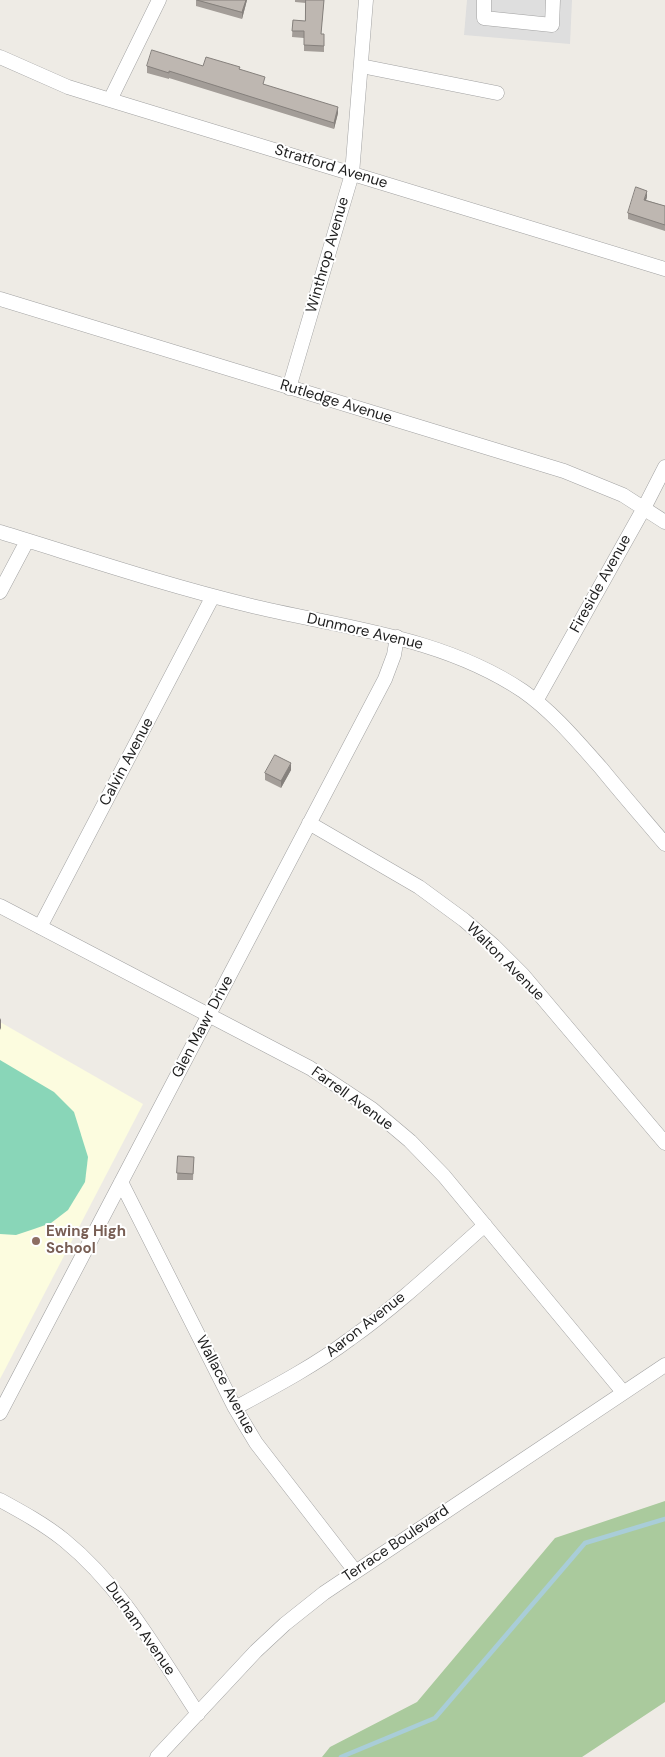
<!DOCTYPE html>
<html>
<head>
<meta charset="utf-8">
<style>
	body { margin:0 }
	canvas { display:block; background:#eeebe5 }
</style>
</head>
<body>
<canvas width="665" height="1757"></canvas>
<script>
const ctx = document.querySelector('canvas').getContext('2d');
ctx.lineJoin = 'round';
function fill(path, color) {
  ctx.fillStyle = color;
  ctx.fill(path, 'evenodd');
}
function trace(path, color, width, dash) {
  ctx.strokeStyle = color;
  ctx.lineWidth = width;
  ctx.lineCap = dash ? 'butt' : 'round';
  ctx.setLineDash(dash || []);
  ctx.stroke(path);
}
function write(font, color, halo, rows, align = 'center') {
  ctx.font = font + ' "DM Sans",sans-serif';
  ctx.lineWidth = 4;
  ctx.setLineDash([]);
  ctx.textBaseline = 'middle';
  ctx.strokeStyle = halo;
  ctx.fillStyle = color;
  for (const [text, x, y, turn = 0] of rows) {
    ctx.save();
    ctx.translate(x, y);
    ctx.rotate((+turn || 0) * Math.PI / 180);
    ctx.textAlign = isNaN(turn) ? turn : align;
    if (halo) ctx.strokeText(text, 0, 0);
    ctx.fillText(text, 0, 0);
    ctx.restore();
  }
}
fill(new Path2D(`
	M0,1022L143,1104L0,1379Z`), '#fcfcdf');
fill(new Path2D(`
	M665,1501V1702L582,1757H322L330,1747L417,1702L555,1538Z`), '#aaca9d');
fill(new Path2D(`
	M0,1060L54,1092L74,1112L88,1157L85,1182L68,1210L51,1223L34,1229L16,1235L0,1234Z`), '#89d6b8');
fill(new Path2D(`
	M467,0H572L570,44L464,35Z`), '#dedede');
trace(new Path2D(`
	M341,1757L435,1718L585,1543L665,1519`), '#a9cdd8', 4.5);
const minor = new Path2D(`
	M484,0V18L552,25L553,0
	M0,57L68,87L110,100L665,269
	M361,66L497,93
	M110,100L159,0
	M0,299L564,471L623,495L665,522
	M289,388L352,174L366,0
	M0,532C82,557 165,585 248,605C342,628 441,636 523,691C553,712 577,741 601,768C622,794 644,819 665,844
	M0,592L27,541
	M536,701L644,508L665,467
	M309,823L419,887L464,920L494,946L523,975L665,1143
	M0,906L310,1068L372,1109L410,1141L444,1176L623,1392
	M40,927L213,596
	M121,1182L235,1408L256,1443L355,1571
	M235,1408C274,1387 314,1366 350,1339C398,1305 441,1264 485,1225
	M0,1413L385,679L394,655L397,637
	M0,1500C22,1512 44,1524 64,1540C122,1587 158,1653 198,1714
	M157,1757L256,1651L285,1624L324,1593L665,1365`);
trace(minor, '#a2a2a2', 15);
trace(minor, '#fff', 14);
fill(new Path2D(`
	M196,0H247L242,19L196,6Z
	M295,0H324L321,34L324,40V52L304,51V38L292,37L293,20L305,21L306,3L295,2Z
	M147,66H203L240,69L265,85L338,113L334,129L169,78V79L147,73Z
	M647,197L646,200L665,206V231L628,219V213Z
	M291,770L281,788L265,780V773Z
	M178,1156L194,1157L193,1180H177Z`), '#a39d98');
fill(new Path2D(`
	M246,0H247L242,19V12Z
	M338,107V113L334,129V123Z
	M647,191V197L644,206V200Z
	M291,763V770L281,788V781Z
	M1,1018V1028L0,1030V1020Z`), '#85807c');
const building = new Path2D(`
	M197,0H246L242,12Z
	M306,0H324L321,34H324V46L304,45V31H292L293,20L305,21Z
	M152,50L203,66L206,57L240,67L239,69L265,77L263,84L338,107L334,123L169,71V73L147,66Z
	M636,187L647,191L644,200L665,206V225L628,213Z
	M275,755L291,763L281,781L265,773Z
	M178,1156L194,1157L193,1174L177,1173Z`);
fill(building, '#beb7b1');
trace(building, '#85807c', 1);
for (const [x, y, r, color] of [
	[36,1241,5,"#8d6e63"]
]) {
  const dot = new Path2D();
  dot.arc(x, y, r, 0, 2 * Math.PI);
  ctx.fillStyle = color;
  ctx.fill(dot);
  trace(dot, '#fff', 2);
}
write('15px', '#1e1e1e', '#fff', [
	["Stratford Avenue",331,167,17],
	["Winthrop Avenue",328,255,-74],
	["Rutledge Avenue",336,402,17],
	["Fireside Avenue",601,584,-61],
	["Dunmore Avenue",365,632,13],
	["Calvin Avenue",127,762,-62],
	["Walton Avenue",505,962,45],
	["Glen Mawr Drive",203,1027,-62],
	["Farrell Avenue",352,1099,36],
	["Aaron Avenue",366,1325,-38],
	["Wallace Avenue",225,1385,62],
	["Terrace Boulevard",396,1544,-34],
	["Durham Avenue",140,1629,55]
]);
write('bold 15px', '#785e54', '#fff', [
	["Ewing High",46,1232],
	["School",46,1249]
], 'left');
</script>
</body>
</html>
